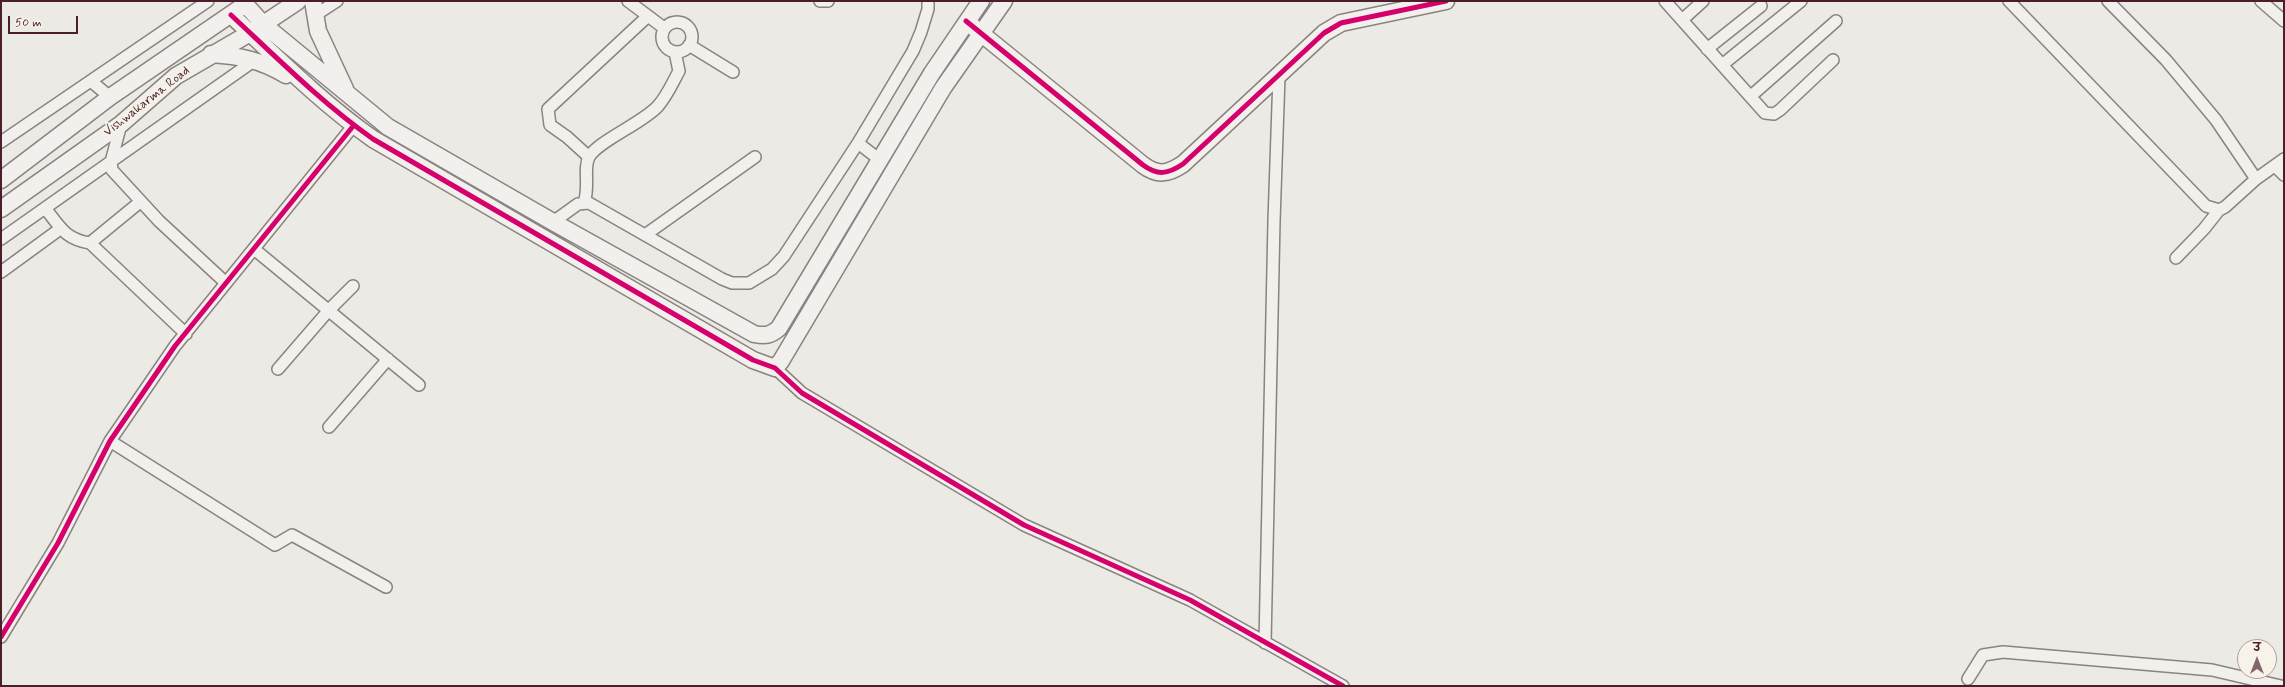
<!DOCTYPE html>
<html>
<head>
<meta charset="utf-8">
<style>
	body { margin:0 }
	#map { position:relative; width:2285px; height:687px; overflow:hidden; background:#eceae4; font-family:Mynerve,"Playpen Sans Deva",sans-serif }
	canvas { display:block }
	.frame { position:absolute; inset:0; border:2px solid #4a1f2b; pointer-events:none }
	.north { position:absolute; left:2237px; top:639px; width:40px; height:40px; box-sizing:border-box; background:#f7f3e8; border:1px solid #b29e9c; border-radius:50%; rotate:0deg; font-size:11px; font-weight:700; line-height:16px; text-align:center; color:#4a1f2b }
	.north::after { content:''; display:block; margin:auto; width:14px; height:18px; background:#83666c; clip-path:polygon(50% 0,100% 100%,50% 72%,0 100%) }
	.scale { position:absolute; left:8px; top:16px; width:70px; height:18px; box-sizing:border-box; border:2px solid #4a1f2b; border-top:0; padding-left:5px; font-size:12px; line-height:14px; white-space:nowrap; color:#4a1f2b; -webkit-text-stroke:3px #f7f3e8; paint-order:stroke }
</style>
</head>
<body>
<div id="map">
<canvas width="2285" height="687"></canvas>
<div class="frame"></div>
<div class="north">उ</div>
<div class="scale">50 m</div>
</div>
<script>
const ctx = document.querySelector('canvas').getContext('2d');
ctx.lineJoin = 'round';
function trace(path, color, width, dash) {
  ctx.strokeStyle = color;
  ctx.lineWidth = width;
  ctx.lineCap = dash ? 'butt' : 'round';
  ctx.setLineDash(dash || []);
  ctx.stroke(path);
}
function write(font, color, halo, rows, align = 'center') {
  ctx.font = font + ' Mynerve,sans-serif';
  ctx.lineWidth = 3.5;
  ctx.setLineDash([]);
  ctx.textBaseline = 'middle';
  ctx.strokeStyle = halo;
  ctx.fillStyle = color;
  for (const [text, x, y, turn = 0] of rows) {
    ctx.save();
    ctx.translate(x, y);
    ctx.rotate((+turn || 0) * Math.PI / 180);
    ctx.textAlign = isNaN(turn) ? turn : align;
    if (halo) ctx.strokeText(text, 0, 0);
    ctx.fillText(text, 0, 0);
    ctx.restore();
  }
}
const street = new Path2D(`
	M628,1L664,28
	M820,1H828
	M1665,1L1765,113L1774,114L1780,110L1833,60
	M2009,1L2206,206L2219,210L2225,207L2256,179L2284,159
	M2108,1L2166,60L2216,120L2256,179
	M2261,1L2284,21
	M314,16L337,1
	M1682,20L1703,1
	M662 37a15 15 0 1 1 30 0a15 15 0 1 1-30 0Z
	M689,45L733,72
	M1707,49L1761,6
	M1722,65L1801,1
	M92,82L110,97
	M1751,96L1836,21
	M121,124L111,162L112,170L159,221L226,283
	M1,142L208,1
	M858,143L880,160
	M589,157L567,137L550,125L548,109L648,16
	M2275,166L2284,175
	M584,202C590,188 583,168 589,157C598,141 643,123 658,106C667,96 673,82 679,71L675,52
	M45,208C60,227 65,239 90,243L186,334
	M553,222L578,204L589,203L722,279L732,283H749L772,269L784,256L858,143L913,51L921,32L928,9V1
	M645,235L755,157
	M1,239L255,60
	M90,243L140,202
	M254,249L419,385
	M2176,258L2204,229L2219,210
	M1,272L60,229
	M775,368L802,393L1024,525L1190,600L1343,686
	M278,369L329,310L353,286
	M329,427L388,359
	M110,441L275,545L292,535L386,587
	M1,637L58,543L110,441L175,346L354,125
	M1265,643L1274,221L1279,76
	M1968,679L1983,655L2003,652L2212,670L2281,686`);
const secondary = new Path2D(`
	M313,1L318,31L345,89
	M245,4L264,25L388,127L553,222L754,334C765,336 770,336 779,328L932,73L981,1
	M231,15C277,58 322,103 373,139L753,360L775,368L781,361L943,88L1004,1
	M972,26L1143,165C1158,176 1168,174 1183,164L1324,33L1341,23L1446,1
	M211,54C241,56 260,60 286,75
	M1,180L110,97L240,8
	M1,209L121,124L176,76L250,33L298,1`);
trace(street, '#8b8282', 14);
trace(secondary, '#8b8282', 19);
trace(street, '#f1f0ec', 11);
trace(secondary, '#f1f0ec', 16);
trace(new Path2D(`
	M231,15C277,58 322,103 373,139L753,360L775,368L802,393L1024,525L1190,600L1343,686
	M966,21L1143,165C1158,176 1168,174 1183,164L1324,33L1341,23L1446,1
	M1,637L58,543L110,441L175,346L354,125`), '#d6006c', 5);
write('13px', '#4a1f2b', '#f7f3e8', [
	["Vishwakarma Road",147,102,-38]
]);
</script>
</body>
</html>
